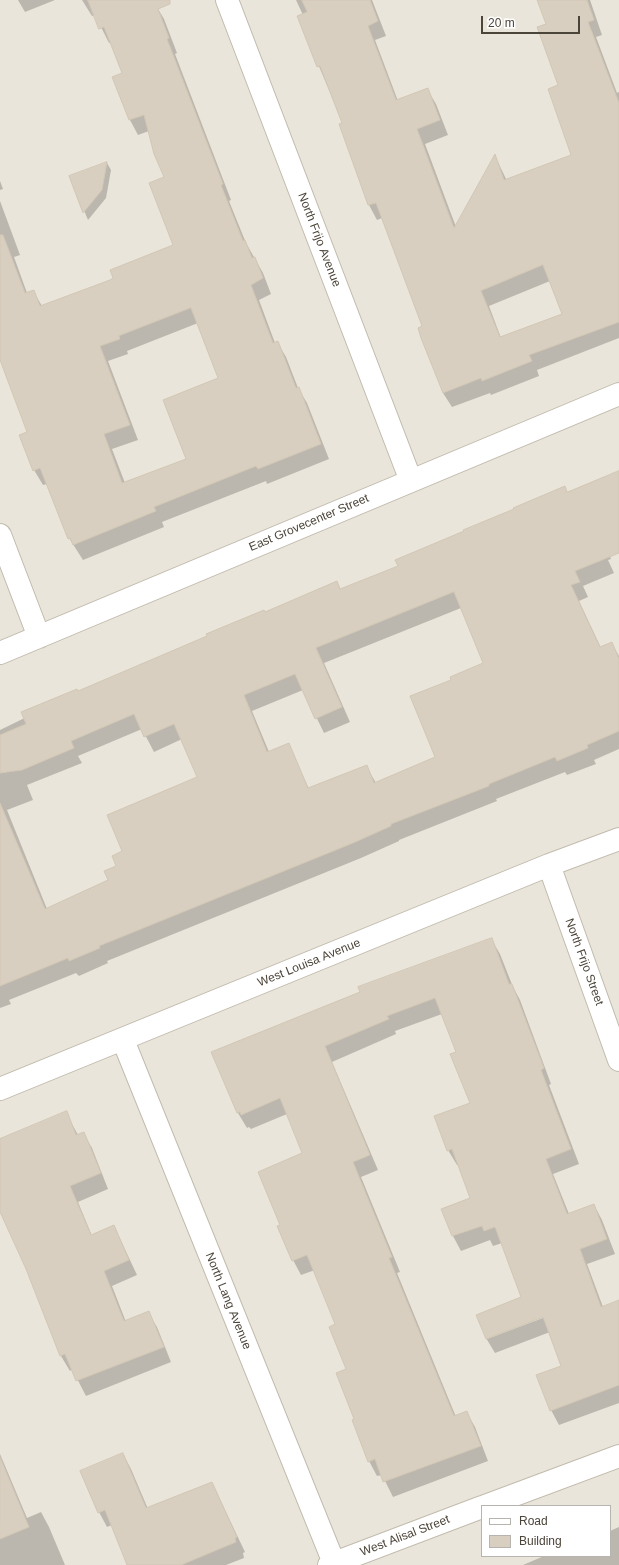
<!DOCTYPE html>
<html>
<head>
<meta charset="utf-8">
<style>
	body { margin:0 }
	#map { position:relative; width:619px; height:1565px; overflow:hidden; background:#f6f3ec; font-family:Arial,sans-serif }
	canvas { display:block }
	.legend { position:absolute; left:481px; top:1505px; width:130px; height:52px; box-sizing:border-box; background:#fff; border:1px solid #b7b4b0; margin:0; padding:5px 7px; list-style:none; font-size:12px; color:#4b4439 }
	.legend li { display:flex; align-items:center; gap:8px; height:20px }
	.legend b { width:20px; border:1px solid #b7b4b0 }
	.scale { position:absolute; left:481px; top:16px; width:99px; height:18px; box-sizing:border-box; border:2px solid #4b4439; border-top:0; padding-left:5px; font-size:12px; line-height:14px; white-space:nowrap; color:#4b4439; -webkit-text-stroke:3px #fff; paint-order:stroke }
</style>
</head>
<body>
<div id="map">
<canvas width="619" height="1565"></canvas>
<ul class="legend">
<li><b style="height:5px;background:#fff"></b>Road</li>
<li><b style="height:11px;background:#d8cfc1"></b>Building</li>
</ul>
<div class="scale">20 m</div>
</div>
<script>
const ctx = document.querySelector('canvas').getContext('2d');
ctx.lineJoin = 'round';
function fill(path, color) {
  ctx.fillStyle = color;
  ctx.fill(path, 'evenodd');
}
function trace(path, color, width, dash) {
  ctx.strokeStyle = color;
  ctx.lineWidth = width;
  ctx.lineCap = dash ? 'butt' : 'round';
  ctx.setLineDash(dash || []);
  ctx.stroke(path);
}
function write(font, color, halo, rows, align = 'center') {
  ctx.font = font + ' Arial,sans-serif';
  ctx.lineWidth = 3;
  ctx.setLineDash([]);
  ctx.textBaseline = 'middle';
  ctx.strokeStyle = halo;
  ctx.fillStyle = color;
  for (const [text, x, y, turn = 0] of rows) {
    ctx.save();
    ctx.translate(x, y);
    ctx.rotate((+turn || 0) * Math.PI / 180);
    ctx.textAlign = isNaN(turn) ? turn : align;
    if (halo) ctx.strokeText(text, 0, 0);
    ctx.fillText(text, 0, 0);
    ctx.restore();
  }
}
fill(new Path2D(`
	M0,0H619V1565H0ZM482,1506H610V1556H482Z`), '#eae5da');
fill(new Path2D(`
	M18,0H55L25,12Z
	M82,0H148L155,4L164,19L177,53L175,54L231,200L229,201L246,243L263,273L271,294L259,300L275,343L277,342L286,357L298,388L307,403L329,459L267,484L266,481L162,522L164,527L83,560L69,538L47,484L43,485L34,470L29,432L0,359V201L20,255L14,257L27,293L33,291L42,306L111,281L175,246L165,178L149,131L138,135L130,120L113,77L123,74L111,43H109L95,15L92,16ZM198,323L220,379L187,459L125,483L112,449L138,440L108,361L128,354L127,351Z
	M296,0H372L386,36L375,40L398,101L427,89L436,104L448,135L425,144L456,227L495,156L507,181L572,156L548,24L539,0H590L602,35L596,37L617,93L619,92V338L537,370L539,376L491,395L490,393L452,407L443,393L423,327L382,218L377,220L369,205L340,124L343,123L298,17L303,15ZM550,281L563,315L501,338L489,306Z
	M107,163L111,170L106,198L88,220L70,177Z
	M0,181L3,189L0,190Z
	M619,472V544L607,549L611,559L608,560L614,573L583,586L588,597L579,601L601,648L612,644L619,656V749L594,760L596,764L567,775L565,772L496,799L497,801L399,840V841L361,858L107,961L108,963L79,976L76,973L9,1000L11,1004L0,1008V730L78,692L337,583L341,590L399,567L564,487L568,493ZM461,608L485,664L452,680L437,758L376,783L366,766L309,789L288,744L269,752L252,711L303,690L324,733L350,722L324,663ZM142,729L154,752L182,739L199,778L124,852L109,880L47,909L7,810L33,800L27,785L82,763L78,756Z
	M491,939L500,954L513,987L520,1000L551,1084L549,1085L579,1164L553,1174L569,1214L594,1205L602,1220L615,1254L587,1264L603,1307L619,1301V1403L559,1425L551,1410L537,1375L563,1366L550,1332L495,1353L486,1338L478,1315L522,1297L502,1243L493,1246L490,1240L461,1251L453,1236L442,1209L471,1198L459,1165H457L448,1150L435,1115H441L471,1104L452,1054L457,1052L442,1014L395,1031L396,1034L332,1062L378,1170L361,1177L400,1272L397,1273L456,1417L467,1413L475,1427L488,1461L393,1497L382,1475L377,1476L369,1461L353,1420L356,1419L337,1374L347,1370L330,1328L337,1325L315,1270L301,1275L293,1260L279,1226L281,1225L259,1173L304,1154L287,1114L251,1129L249,1127L247,1128L238,1113L213,1052L361,992L359,988ZM547,1314L548,1316L487,1339V1337Z
	M66,1113L78,1135L83,1133L92,1148L108,1189L78,1202L92,1236L114,1226L137,1275L112,1286L126,1322L148,1313L157,1327L171,1362L86,1396L72,1369L70,1371L61,1356L27,1269L0,1209V1139Z
	M0,1454L27,1518L41,1512L49,1527L65,1565H0Z
	M123,1454L131,1469L148,1509L212,1483L245,1552L243,1553L244,1558L226,1565H128L112,1525L107,1527L99,1512Z
	M619,1527V1565H523L544,1556H610V1531Z`), '#0003');
const building = new Path2D(`
	M88,0H170V4L158,9L169,38L167,39L223,184L221,185L243,241L245,240L252,258L255,257L263,278L251,285L273,343L278,341L296,388L299,387L321,444L258,469L256,466L154,507L156,511L73,545L70,538L68,539L40,468L33,471L19,435L27,432L0,360V235H3L25,293L34,290L40,306L110,280L113,278L110,270L173,245L149,183L164,177L154,154L144,115L129,120L112,77L122,73L104,27L99,29ZM191,308L218,378L163,400L186,459L122,483L104,434L130,425L100,346L120,339L119,336Z
	M302,0H370L378,21L368,26L396,100L428,88L440,120L417,129L454,228L495,154L504,180L571,155L548,89L558,85L537,27L546,24L537,0H587L594,20L588,22L619,103V322L529,355L532,361L482,381L481,378L443,393L421,338L418,328L422,326L376,203L368,205L339,124L342,123L320,66L317,67L297,16L307,12ZM543,265L562,314L500,337L481,291Z
	M107,162L102,190L83,213L69,176Z
	M619,471V553L575,571L580,582L571,585L600,647L612,642L619,659V731L587,745L588,748L557,761L555,757L489,784V786L391,824V826L353,843L99,946L100,948L69,961L68,958L0,986V803L45,909L108,880L104,871L116,866L112,856L122,851L107,815L197,777L174,724L144,737L134,714L71,741L74,748L22,770L0,773V735L26,724L21,712L77,689L78,691L207,636L206,634L264,610L265,612L337,581L340,589L398,566L395,560L464,531L463,530L514,509L513,508L565,486L567,492ZM454,592L483,663L450,677L451,680L410,696L435,757L374,783L367,765L308,788L289,743L267,752L244,695L295,674L315,719L342,707L316,648Z
	M492,938L509,984H512L544,1068L541,1070L571,1149L546,1159L567,1214L594,1204L607,1239L580,1249L601,1307L619,1300V1385L550,1411L536,1375L561,1366L543,1317L486,1339L476,1315L521,1297L495,1227L484,1231L482,1226L452,1236L441,1209L470,1198L452,1149L447,1151L434,1116L470,1103L450,1054L456,1052L435,998L387,1016L389,1019L325,1046L370,1155L353,1162L392,1257L389,1258L454,1416L467,1411L481,1446L383,1482L375,1459L368,1462L352,1420L354,1419L336,1373L346,1369L329,1327L335,1324L307,1255L292,1261L277,1226L280,1225L258,1172L302,1153L280,1098L241,1115L240,1112L237,1113L211,1052L360,992L358,987Z
	M67,1111L76,1135L84,1132L101,1173L70,1186L91,1235L114,1225L129,1260L104,1271L124,1321L149,1311L164,1347L76,1381L65,1354L60,1356L26,1269L0,1212V1139Z
	M123,1453L146,1508L212,1482L237,1537L235,1538L236,1542L181,1565H127L105,1510L98,1513L80,1471Z
	M0,1457L29,1527L0,1539Z`);
fill(building, '#d8cfc1');
trace(building, '#d3c7b4', 1);
const minor = new Path2D(`
	M227,0L411,481
	M0,535L39,637
	M0,653L619,394
	M549,865L619,1060
	M123,1040L334,1563
	M0,1089L549,865L619,839
	M485,1506L619,1456
	M329,1565L482,1507`);
trace(minor, '#c2bbae', 24);
trace(minor, '#fff', 22);
write('12px', '#4b4439', '#fff', [
	["North Frijo Avenue",319,240,69],
	["East Grovecenter Street",309,523,-23],
	["North Frijo Street",584,962,70],
	["West Louisa Avenue",309,963,-22],
	["North Lang Avenue",228,1301,68],
	["West Alisal Street",405,1536,-21]
]);
</script>
</body>
</html>
